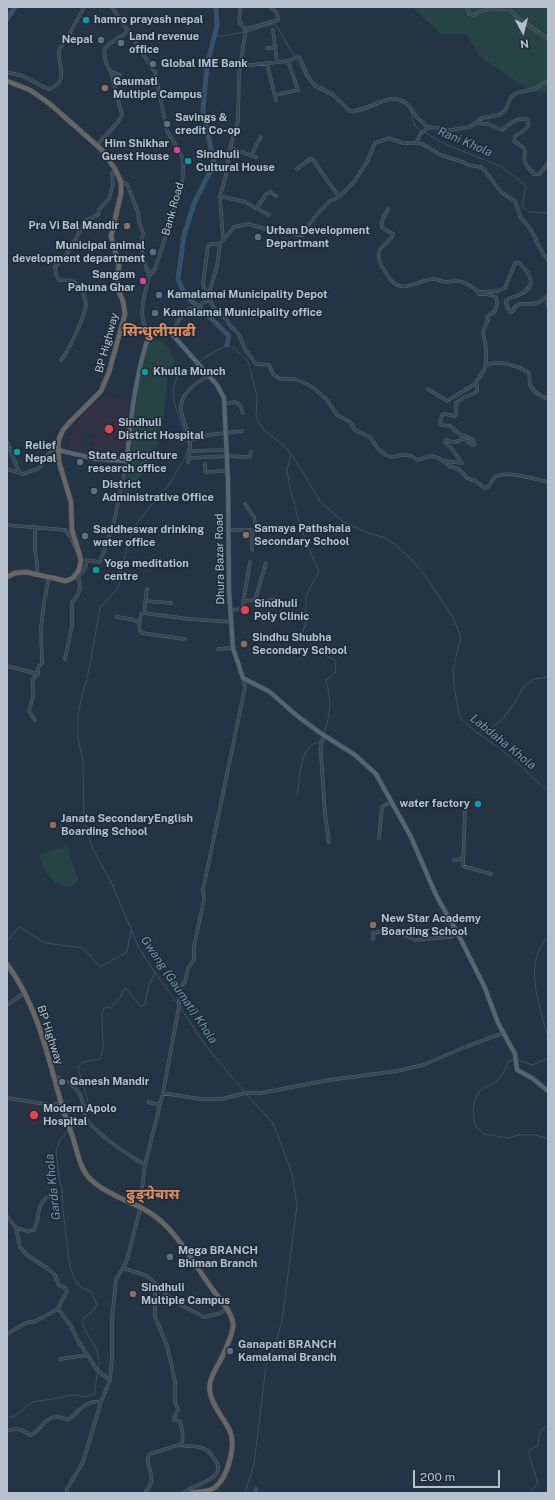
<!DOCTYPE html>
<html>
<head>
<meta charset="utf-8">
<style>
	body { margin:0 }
	#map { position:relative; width:555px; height:1500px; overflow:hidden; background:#243444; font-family:"Public Sans",sans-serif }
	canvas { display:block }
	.frame { position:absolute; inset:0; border:8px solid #b6c1cd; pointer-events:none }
	.north { position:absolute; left:503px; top:12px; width:40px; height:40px; -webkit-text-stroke:3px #1d2b38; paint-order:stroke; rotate:173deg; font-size:11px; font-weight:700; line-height:16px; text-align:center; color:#b6c1cd }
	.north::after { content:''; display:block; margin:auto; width:14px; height:18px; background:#b6c1cd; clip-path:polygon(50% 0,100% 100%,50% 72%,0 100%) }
	.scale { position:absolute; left:413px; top:1470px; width:87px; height:18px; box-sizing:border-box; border:2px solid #b6c1cd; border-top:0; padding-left:5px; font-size:12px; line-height:14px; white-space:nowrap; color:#b6c1cd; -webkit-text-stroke:3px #1d2b38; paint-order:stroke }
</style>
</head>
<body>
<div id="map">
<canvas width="555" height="1500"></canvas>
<div class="frame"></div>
<div class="north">N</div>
<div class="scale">200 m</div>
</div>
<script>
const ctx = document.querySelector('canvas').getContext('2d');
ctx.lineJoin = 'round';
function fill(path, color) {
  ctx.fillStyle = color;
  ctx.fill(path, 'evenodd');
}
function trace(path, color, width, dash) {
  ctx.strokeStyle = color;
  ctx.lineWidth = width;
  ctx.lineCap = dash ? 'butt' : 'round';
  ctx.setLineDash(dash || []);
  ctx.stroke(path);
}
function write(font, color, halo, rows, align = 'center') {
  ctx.font = font + ' "Public Sans","Noto Sans Devanagari",sans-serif';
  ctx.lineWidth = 3;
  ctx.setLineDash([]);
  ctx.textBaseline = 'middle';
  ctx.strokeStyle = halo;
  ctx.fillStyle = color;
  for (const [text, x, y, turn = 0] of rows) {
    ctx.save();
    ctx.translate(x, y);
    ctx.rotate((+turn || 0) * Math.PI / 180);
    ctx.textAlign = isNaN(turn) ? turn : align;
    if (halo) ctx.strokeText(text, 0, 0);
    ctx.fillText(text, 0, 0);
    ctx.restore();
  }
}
fill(new Path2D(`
	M107,396L131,401L125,460L102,458L78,452L68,447L72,433L84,410ZM85,430L88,431V434L95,435L93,442H95L93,447L86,446L85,448L82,447L83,442L79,441L80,438L83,439Z
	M26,1104L42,1106L43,1124L28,1126L26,1123Z`), '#323143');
fill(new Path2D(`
	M413,7H548V93L532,92L480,57L466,34H441L416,11Z
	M157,340L164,342L169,348L175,361L168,371L163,420L158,444L147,467L125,497L124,493L130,457L134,412L142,369L148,346L152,341Z
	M67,846L78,880L71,887C67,886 61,886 58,884C47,878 41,865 39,854Z`), '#264445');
trace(new Path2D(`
	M247,32L270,25H276L305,74L314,87L334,97
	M214,36H224L244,32
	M397,100L404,104L410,109L414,123L417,128L422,131L443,143L502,167L525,185L526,188L522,206L529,212L548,213
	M341,104C354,119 366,110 382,103
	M198,363L207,356L227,345L235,349L248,361L257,397L256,417L262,428L284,446L294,458L320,501L342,521L365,532L386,538L399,548L414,562L426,577L452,616L461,637L453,669L454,687L460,718L477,733L498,747L521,766L548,792
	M291,455L287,470L290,489L300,525L309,549L319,571L306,596V625L303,630L304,638L316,650L336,661L335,673L326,680C331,700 331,713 324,733
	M477,733L492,728L505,716L516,701L523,687L534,679L548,677
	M297,795C301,778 298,755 313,744C319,743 320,743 323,736
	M548,936C542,944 536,954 535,964C532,986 542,1016 548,1037
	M7,941L19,927L45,943L83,948L100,967L127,952L131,930
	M178,1004L155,973L139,948L112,884L93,849L84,820L83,761L78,738V715L82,696L89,670L100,608L118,588L128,541L139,520L170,483L184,459L189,446L174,402L173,389L179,372L190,371L196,365
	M180,1007L206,1046L244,1091
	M514,1060L509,1061C506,1068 503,1074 498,1080C495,1084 489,1085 485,1087C471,1096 472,1114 476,1127L484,1134L508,1138L519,1135H536L548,1139
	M518,1060L533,1065L548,1058
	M85,1113L89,1105L78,1067L83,1062L100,1059L103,1049L102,1013L104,1008L111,1007L121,996L124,989L126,988L141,1007L145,1004L149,985L155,973
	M72,1128L82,1120L84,1116
	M7,1418L15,1416L32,1402L59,1398L70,1395H77L86,1397L95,1393C95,1377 102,1366 97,1351C94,1342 83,1331 83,1323C82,1317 88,1315 92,1312C94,1311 96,1307 97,1305L92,1292L80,1287L74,1278L70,1267L63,1211L62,1189L59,1178L56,1150L60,1140L68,1131
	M245,1493L254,1464L266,1366L276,1341L282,1321L297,1205L292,1173L273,1123L246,1094
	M530,1493L538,1483L530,1459L529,1450L538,1446C539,1436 539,1430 548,1425`), '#37516c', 1);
trace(new Path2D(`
	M216,7L217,26L207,65L203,110L214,164L195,201L184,235L178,279L185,295L199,307L229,336L227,345
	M7,19L15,7`), '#37516c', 5);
const minor = new Path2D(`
	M112,7L155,72L167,131L180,152L183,160V172L182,185L176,197L171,219L155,269L149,276L148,280C145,294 137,317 147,329
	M241,7C239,16 237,24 246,29L278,20L277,13L270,7
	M467,7L469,14L474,15C483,8 497,9 509,9L518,18L548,39
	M273,30L277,62
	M267,48L275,47
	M267,64L276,100
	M241,66L288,61L298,57L300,58L307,75L312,82L316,86L331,93L350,111C368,111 388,92 405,102C410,106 413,112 417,117C420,121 425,123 428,128
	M7,73C25,73 34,84 49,89C73,81 54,60 60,48C62,44 66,40 69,35C74,26 79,16 84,7
	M120,75L111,72L106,63L104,50L108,45L129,31
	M548,81L534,89L516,93L511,97L506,109L503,112L499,115L482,118L470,127L451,130L430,127L421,133L416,143H403L389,138L375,143L368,160L354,182L339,197L330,201L320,211L307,227L303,235H296L286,231L273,232L259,227L248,224L234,227L220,244L217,266L210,290V300L214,308L226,319L231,327L235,330L239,335L245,349L256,364L269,365L273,374L280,379H295L311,386L327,400L337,415L350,422L355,430L370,437L378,449L386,455L391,457L402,455L412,456L417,460L430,456L439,458L449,466L460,470L467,478L476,481L484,488L488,487C491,484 492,480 495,477C504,469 538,480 548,482
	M275,95L298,90L288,61
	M477,123L488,124L502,130C509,124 518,116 528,120C530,128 523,132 516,135L514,141L524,148L525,151L524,158L526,165L534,174H539L548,164
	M416,143L422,144L441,155L463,162L468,165L481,167L485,171L501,192L515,201L521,218L531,230L543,254L548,259
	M97,145L118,122L122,115L111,72
	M230,148L256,157
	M252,155L256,145L261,137
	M297,169L310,159L313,160L339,197
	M121,182L127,184L138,212L139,222L143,233L141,247L144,260L149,276
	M220,196L245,202L269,215
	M257,208L266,194L270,192L276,196
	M388,209C386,214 378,223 383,228C385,230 390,232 393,234C391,243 378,245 379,256C379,262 383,269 386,273C400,298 414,281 433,279C437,279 440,281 445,282C449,282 453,281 457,281C465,282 473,287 479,292
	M223,240L220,196L226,175L230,148L238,121L239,73L246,29
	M210,296L204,288L203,283L208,246L211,244H220
	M548,299L547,303L548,306
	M170,331L174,330L182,314L187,310L210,300
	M61,360C68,353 86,314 86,303C85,297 81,287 77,284C72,279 65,281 59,280L56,274L55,267L67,254L86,220L96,216L98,215L99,209L109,199L113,185L112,173L115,169
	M486,365C500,360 517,365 529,373C530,377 529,380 530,384C532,392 540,396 548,399
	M428,389L447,401L475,384L484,370L486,365V348L483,332L488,319L487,317L495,311C501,293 493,295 479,294L478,292L498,291L505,288L515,263H519C530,273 538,285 521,294C516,297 510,297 506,301V304L510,312L513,311C516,299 528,306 536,303C541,302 544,298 548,296
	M224,404L235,402L240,405L243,413
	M190,440L208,435L242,431
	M7,442L19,472
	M190,451L226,450
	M188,458L227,456L250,457L251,452
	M445,461L462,463L452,449L445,443L446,440C449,441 451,442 453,442C464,442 459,433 472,445L475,444C472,437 467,437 461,435C457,433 454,428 450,426L441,425L440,422L442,415L445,414L455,416L456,414V403L463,398L477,392V385L475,384
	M188,462C189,454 191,447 190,440C188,430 182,420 181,410C179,395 197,381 209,376
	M205,464V472L227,471
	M7,469L23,474L37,469L40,467L46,457L52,450L58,448
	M245,504L254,517L257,531
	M7,525L65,530L72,538L74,545
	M35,527V550L37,564V574
	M228,530H252V550
	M252,530L266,531L274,528
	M73,578C83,576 86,569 87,560L100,562L114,522L127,461
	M147,589L144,613L141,614C140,621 137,628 142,633L184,639
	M255,600L264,601L274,600
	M145,601L171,603
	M244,601L255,600L266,563
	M231,610L242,609L250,562
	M144,613L189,619L231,622
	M117,617L130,619L140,622
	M218,649L233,648
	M65,659L72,626V602C80,593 82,589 78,577
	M7,666L38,674
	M35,720L29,711C30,705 33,700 33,695C34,686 29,680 38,674V668L42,663L41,627L44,602L49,578
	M325,736L321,743V754L325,814L329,842
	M465,810L463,866L491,874
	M379,838L382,807L391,802
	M454,860L463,859
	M373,939V933L392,929L415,940L450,937L458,934
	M7,1005L24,993
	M54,1075C67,1081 81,1088 83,1104C84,1109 84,1115 86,1119C100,1137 127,1154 145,1165
	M163,1093L200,1099H222L245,1093H261L329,1080L397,1071L423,1065L468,1046L503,1033
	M7,1098L51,1105L60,1103
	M148,1102L160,1105
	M7,1216L16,1228L20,1247L27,1255L48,1269L55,1275L59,1285L66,1289L67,1292L62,1300L58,1309L71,1326L77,1339L97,1370L110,1380L112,1357V1319L116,1279L123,1268L147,1276L175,1302L204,1317L221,1313L226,1309
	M16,1228L28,1231L34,1230C40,1220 36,1207 45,1199C48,1196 53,1194 56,1191
	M123,1268L127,1260L139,1213L145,1165L163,1093L179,1006L180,987L185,982L188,968L194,960V946L204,900L203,890L245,687L243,678
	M153,1282L155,1289V1317L167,1346L172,1367L175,1382V1402L178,1410L174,1418V1420L180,1421C182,1428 184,1436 182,1444
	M7,1334L26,1323L36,1321L58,1309
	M60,1359L87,1355
	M7,1431C16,1427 22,1429 30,1435L33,1434C46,1423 50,1411 68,1420C77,1412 88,1399 101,1402
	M67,1493V1489L83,1462L101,1402L110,1380
	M145,1493C161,1474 141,1465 150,1454L182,1444L184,1446C194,1446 207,1446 212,1456C214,1458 216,1461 217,1463C225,1481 192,1484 184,1493
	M255,1493L256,1489`);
const primary = new Path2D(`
	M145.5 332a3.5 3.5 0 1 1 7 0a3.5 3.5 0 1 1-7 0Z
	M153,331L161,328L171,333L217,385L224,398L228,481L229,591L233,648L243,678L270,692L296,715L319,732L355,755L376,774L411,837L436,895L458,934L485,988L498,1023L515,1054L517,1070L532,1078L548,1091
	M58,448L62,451L96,459L127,461C130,419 135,376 149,335`);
const trunk = new Path2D(`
	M7,81L30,90L50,104L102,150L115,169L121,182V194L111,236L119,266L116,285L123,301L125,314L109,372L101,391L70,422L63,430L59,439L58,448L59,462L71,502L72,530L81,560L79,570L73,578L66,581L26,572L15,573L7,577
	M7,964C35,1002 46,1048 58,1092C62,1107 67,1121 72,1135C76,1146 78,1159 83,1169C93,1190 128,1200 147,1211C158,1217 168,1227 176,1237C189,1254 200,1272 213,1290C220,1299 231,1311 233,1323C234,1331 227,1346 224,1353C219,1365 207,1379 210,1392C212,1406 223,1417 229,1429C237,1444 228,1478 214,1488C208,1492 199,1491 192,1493`);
trace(minor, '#576470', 3.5);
trace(primary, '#424f5c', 5);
trace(trunk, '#43515d', 5.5);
trace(minor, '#394653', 2.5);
trace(primary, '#576573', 4);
trace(trunk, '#686664', 4.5);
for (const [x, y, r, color] of [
	[86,20,4,"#0f9aa8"],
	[101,40,4,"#5c6f8a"],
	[121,43,4,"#5c6f8a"],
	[153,64,4,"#5c6f8a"],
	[105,88,4,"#8d6e63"],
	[167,124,4,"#5c6f8a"],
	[177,150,4,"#d1479c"],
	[188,161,4,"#0f9aa8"],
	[127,226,4,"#8d6e63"],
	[258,237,4,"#5c6f8a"],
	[153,252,4,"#5c6f8a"],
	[143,281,4,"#d1479c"],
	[159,295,4,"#5c6f8a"],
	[155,313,4,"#5c6f8a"],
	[145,372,4,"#0f9aa8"],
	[109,429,5,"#e0444e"],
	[17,452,4,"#0f9aa8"],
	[80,462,4,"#5c6f8a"],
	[94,491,4,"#5c6f8a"],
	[246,535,4,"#8d6e63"],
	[85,536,4,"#5c6f8a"],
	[96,570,4,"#0f9aa8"],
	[245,610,5,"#e0444e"],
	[244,644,4,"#8d6e63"],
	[478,804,4,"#0f9aa8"],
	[53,825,4,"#8d6e63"],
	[373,925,4,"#8d6e63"],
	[62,1082,4,"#6b7280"],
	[34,1115,5,"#e0444e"],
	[170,1257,4,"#5c6f8a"],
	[133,1294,4,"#8d6e63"],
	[230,1351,4,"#5c6f8a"]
]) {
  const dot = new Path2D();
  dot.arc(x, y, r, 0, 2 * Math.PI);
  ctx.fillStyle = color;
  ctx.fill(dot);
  trace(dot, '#1d2b38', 1.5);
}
write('bold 11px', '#b6c1cd', '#1d2b38', [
	["hamro prayash nepal",94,20],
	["Land revenue",129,37],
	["office",129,50],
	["Nepal",93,40,"right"],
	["Global IME Bank",161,64],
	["Gaumati",113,82],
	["Multiple Campus",113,95],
	["Savings &",175,118],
	["credit Co-op",175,131],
	["Him Shikhar",169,144,"right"],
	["Guest House",169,157,"right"],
	["Sindhuli",196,155],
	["Cultural House",196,168],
	["Pra Vi Bal Mandir",119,226,"right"],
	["Urban Development",266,231],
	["Departmant",266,244],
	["Municipal animal",145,246,"right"],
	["development department",145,259,"right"],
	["Sangam",135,275,"right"],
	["Pahuna Ghar",135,288,"right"],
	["Kamalamai Municipality Depot",167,295],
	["Kamalamai Municipality office",163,313],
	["Khulla Munch",153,372],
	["Sindhuli",118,423],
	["District Hospital",118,436],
	["Relief",25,446],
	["Nepal",25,459],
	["State agriculture",88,456],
	["research office",88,469],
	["District",102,485],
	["Administrative Office",102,498],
	["Samaya Pathshala",254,529],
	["Secondary School",254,542],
	["Saddheswar drinking",93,530],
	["water office",93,543],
	["Yoga meditation",104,564],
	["centre",104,577],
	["Sindhuli",254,604],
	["Poly Clinic",254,617],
	["Sindhu Shubha",252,638],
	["Secondary School",252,651],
	["water factory",470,804,"right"],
	["Janata SecondaryEnglish",61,819],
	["Boarding School",61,832],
	["New Star Academy",381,919],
	["Boarding School",381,932],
	["Ganesh Mandir",70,1082],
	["Modern Apolo",43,1109],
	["Hospital",43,1122],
	["Mega BRANCH",178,1251],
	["Bhiman Branch",178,1264],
	["Sindhuli",141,1288],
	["Multiple Campus",141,1301],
	["Ganapati BRANCH",238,1345],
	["Kamalamai Branch",238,1358]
], 'left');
write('11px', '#b6c1cd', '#1d2b38', [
	["Bank Road",173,209,-74],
	["BP Highway",107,343,-75],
	["Dhura Bazar Road",220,559,-91],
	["BP Highway",50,1035,72]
]);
write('italic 12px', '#7394b2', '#1d2b38', [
	["Rani Khola",465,142,23],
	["Labdaha Khola",503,742,39],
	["Gwang (Gaumati) Khola",179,990,56],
	["Garda Khola",53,1187,-96]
]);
write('bold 15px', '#de8c60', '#1d2b38', [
	["सिन्धुलीमाढी",159,331],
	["ढुङ्ग्रेबास",153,1194]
]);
</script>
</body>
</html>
